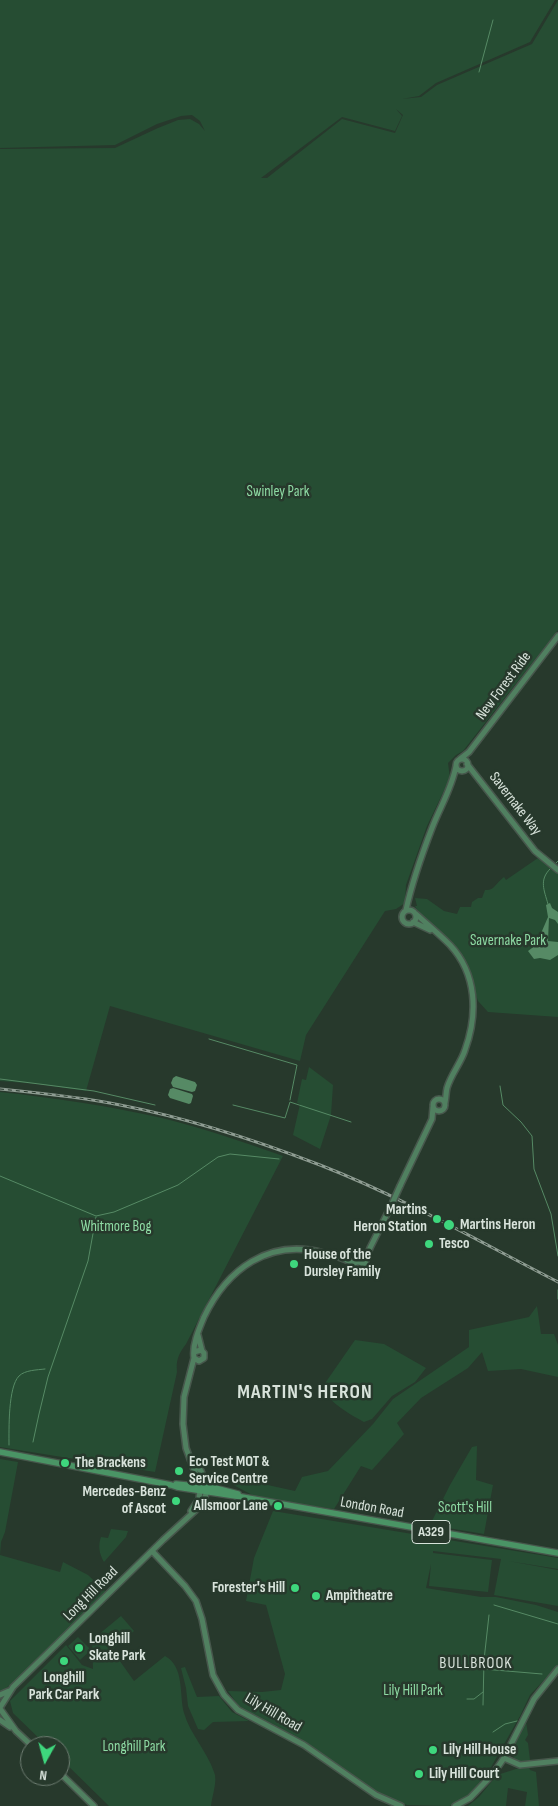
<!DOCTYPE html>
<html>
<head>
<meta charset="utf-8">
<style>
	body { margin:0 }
	#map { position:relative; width:558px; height:1806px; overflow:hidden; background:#27392c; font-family:"Sofia Sans Condensed",sans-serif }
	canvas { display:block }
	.north { position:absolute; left:20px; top:1736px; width:50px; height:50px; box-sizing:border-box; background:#27392c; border:1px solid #6e7d72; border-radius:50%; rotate:187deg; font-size:14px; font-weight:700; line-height:20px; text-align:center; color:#d8e3db }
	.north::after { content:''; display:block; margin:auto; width:18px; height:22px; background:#3ed77d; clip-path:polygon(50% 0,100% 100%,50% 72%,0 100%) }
</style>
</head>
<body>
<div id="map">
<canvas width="558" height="1806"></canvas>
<div class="north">N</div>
</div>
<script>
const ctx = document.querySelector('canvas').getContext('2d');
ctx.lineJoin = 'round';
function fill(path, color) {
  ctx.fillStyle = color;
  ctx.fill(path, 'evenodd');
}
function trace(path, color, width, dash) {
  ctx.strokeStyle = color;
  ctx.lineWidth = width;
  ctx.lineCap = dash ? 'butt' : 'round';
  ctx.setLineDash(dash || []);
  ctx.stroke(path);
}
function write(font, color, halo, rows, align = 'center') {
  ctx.font = font + ' "Sofia Sans Condensed",sans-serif';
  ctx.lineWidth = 5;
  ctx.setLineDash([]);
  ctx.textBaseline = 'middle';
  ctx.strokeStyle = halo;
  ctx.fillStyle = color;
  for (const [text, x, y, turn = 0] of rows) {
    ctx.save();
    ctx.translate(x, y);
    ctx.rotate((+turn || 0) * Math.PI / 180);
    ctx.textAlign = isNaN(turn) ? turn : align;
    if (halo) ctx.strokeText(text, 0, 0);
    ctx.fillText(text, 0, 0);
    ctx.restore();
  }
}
fill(new Path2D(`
	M0,0H555L530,42L436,83L419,96L402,99L421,97L437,85L532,44L558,0V630L463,751L456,755L448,763L450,778L427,826L406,885L405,903L396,909L385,911L306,1035L300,1061L110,1006L86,1091L38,1084L0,1081V149L115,148L158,128L178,120L190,119L199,124L205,131L200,121L192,115L181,116L157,124L115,145L0,148ZM396,109L403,115L395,133L342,119L267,178H261L342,117L395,131L402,116Z
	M538,858L558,873V1017L488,1012L478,1001L468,970L446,938L419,914L415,906H417L415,898L427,899L444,911L457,914L460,907H471L472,902L478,898H482L485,890C494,891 495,884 504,877L506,880Z
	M309,1067L333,1085L331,1115L320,1149L293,1135L300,1104L297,1103L302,1079L306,1080Z
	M0,1092C55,1098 109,1106 162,1118C203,1128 243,1142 283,1156L186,1344C178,1355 176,1360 177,1372L155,1472L0,1447Z
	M537,1306L541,1334H554L558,1345V1377L521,1369L488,1371L482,1352L468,1368L421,1398L397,1423L404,1434L372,1470L361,1466L334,1509L258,1498L222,1479V1475L295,1491L302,1477L328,1471L373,1424L393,1399L469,1347V1330L529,1317Z
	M355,1340L384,1344L426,1368L415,1382L392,1396L372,1419L364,1422C347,1413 333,1404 321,1389Z
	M477,1446L476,1480L493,1485L484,1534L430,1525L450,1485L472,1447Z
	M0,1459L18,1462L5,1532L1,1542L0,1555L60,1572L63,1562L88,1575L106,1592L16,1681L0,1692Z
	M273,1511L558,1558V1569L508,1561L558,1570V1606L494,1595L501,1559L433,1551V1553L492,1560L488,1592L429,1586L431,1564L426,1588L481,1597H496L536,1605L558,1612V1665L530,1695L520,1716L486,1776L468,1798L449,1806L407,1805L383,1797L308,1745L240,1708L228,1691L262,1692L281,1690L285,1674L266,1605L246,1601L254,1558Z
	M111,1529L128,1531L126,1537L104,1562C99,1554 98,1545 101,1537L108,1538Z
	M121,1616L134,1631L112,1650L134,1681L165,1656C185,1667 179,1695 184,1713C190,1734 207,1751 214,1772C218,1780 212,1796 211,1806H109L60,1758V1746H47L13,1713L10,1701L66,1645L82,1665L93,1669L92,1640Z
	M78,1637L91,1650L80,1660L68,1646Z
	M185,1667L197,1697L219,1696L232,1712L249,1721L213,1722L204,1730L198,1729L188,1706L186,1688L181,1668Z
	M526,1721L528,1735L525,1740L528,1743L530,1760L516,1763L511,1751Z
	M529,1767L530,1770L536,1772L539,1806H525L527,1792L508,1788L506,1806H468L479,1797L497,1775L516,1769Z`), '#264d33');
fill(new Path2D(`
	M550,903L552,908L558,912V924L555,920L549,918L548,941L558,942V955L550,960L540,958L534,959L528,951L536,945L548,917L546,905Z
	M176,1076L195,1082L197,1085L195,1091L192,1092L173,1087L171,1083L173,1078Z
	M173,1088L192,1094L193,1096L191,1103L189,1104L170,1098L168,1095L170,1089Z`), '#568a65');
trace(new Path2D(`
	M479,72L493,20
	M555,864L558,861
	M548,904C544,890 539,880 550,869
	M209,1039L297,1065L290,1100
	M0,1079L94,1091L155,1105
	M500,1086L503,1105L521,1122L532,1136L534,1169L551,1214L558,1256
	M233,1105L285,1118L290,1102L351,1122
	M0,1176L96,1216L114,1212L178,1185L218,1157L230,1154L279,1159
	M558,1299V1290
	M33,1442L39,1414L48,1377L88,1261L96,1217
	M9,1445C9,1429 8,1387 19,1376C25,1370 37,1370 45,1369
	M494,1605L558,1624
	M483,1669L542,1674
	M467,1699H474L483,1692
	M483,1705L484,1660L489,1615
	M493,1732L505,1724L517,1721`), '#568a65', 1);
const secondary = new Path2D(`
	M460,759L469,752L558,636
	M456 765a6 6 0 1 1 12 0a6 6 0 1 1-12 0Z
	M467,764L535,851L558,870
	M402 917a7 7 0 1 1 14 0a7 7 0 1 1-14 0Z
	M406,910C412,882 422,854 432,828C440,807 452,788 456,766
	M416,914C427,924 439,934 450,945C477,974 478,1014 465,1050C461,1063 451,1074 447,1088C446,1092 446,1098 445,1103
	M413,922L430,930
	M433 1105a6 6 0 1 1 12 0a6 6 0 1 1-12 0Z
	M400,1186L432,1119L433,1107
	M352 1268a6 6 0 1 1 12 0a6 6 0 1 1-12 0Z
	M364,1266L370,1248L391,1206
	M198,1335L202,1351
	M194,1352L201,1350L204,1353V1358L199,1361L194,1358C192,1345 199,1329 204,1317C227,1269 269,1238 324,1253C334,1256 346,1258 353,1264
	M194,1358L184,1397L183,1424L186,1448L200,1486
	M192,1461L201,1471L207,1487
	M191,1511L199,1499L200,1490
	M152,1551L185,1586L196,1601L202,1619L213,1675L224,1695L238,1710L304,1745L376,1795L401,1806
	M0,1695L9,1691
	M1,1706L13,1687L163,1540L197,1509L204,1500L207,1491
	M1,1710L16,1731L32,1746
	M0,1720L10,1727
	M504,1758L520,1765L558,1761
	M60,1773L94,1806
	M455,1806L470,1798L493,1774L504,1758L534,1699L558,1669`);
const primary = new Path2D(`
	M0,1452L171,1485L177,1487L242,1497L558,1553
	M176,1484L215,1488L238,1494`);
trace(secondary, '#47574c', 8);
trace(primary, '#47574c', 8);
trace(secondary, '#508060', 5);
trace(primary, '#4a9465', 5.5);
const rail = new Path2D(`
	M0,1089C40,1093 81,1097 120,1105C188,1118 255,1140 320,1165C402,1197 480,1242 558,1282`);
trace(rail, '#8e9c92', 3);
trace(rail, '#27392c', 1, [4]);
const secondaryBridge = new Path2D(`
	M391,1206L400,1186`);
trace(secondaryBridge, '#47574c', 8, []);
trace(secondaryBridge, '#508060', 5);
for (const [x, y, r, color] of [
	[437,1219,5,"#3ed77d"],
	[449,1225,6,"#3ed77d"],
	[429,1244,5,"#3ed77d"],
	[294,1264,5,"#3ed77d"],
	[65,1463,5,"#3ed77d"],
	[179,1471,5,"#3ed77d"],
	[176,1501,5,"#3ed77d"],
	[278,1506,5,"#3ed77d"],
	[295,1588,5,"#3ed77d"],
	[316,1596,5,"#3ed77d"],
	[79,1648,5,"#3ed77d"],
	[64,1661,5,"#3ed77d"],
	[433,1750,5,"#3ed77d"],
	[419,1774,5,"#3ed77d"]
]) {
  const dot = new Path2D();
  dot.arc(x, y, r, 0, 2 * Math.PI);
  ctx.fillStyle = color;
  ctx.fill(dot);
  trace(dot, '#27392c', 2);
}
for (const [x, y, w] of [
	[431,1532,38]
]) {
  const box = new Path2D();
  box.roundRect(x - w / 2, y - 11.5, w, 23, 4);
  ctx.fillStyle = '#27392c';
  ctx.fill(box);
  trace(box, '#d8e3db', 1);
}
write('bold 14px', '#d8e3db', null, [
	["A329",431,1532]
]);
write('15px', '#8edba4', '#27392c', [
	["Swinley Park",278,492],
	["Savernake Park",508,941],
	["Whitmore Bog",116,1227],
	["Scott's Hill",465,1508],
	["Lily Hill Park",413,1691],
	["Longhill Park",134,1747]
]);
write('15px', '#d8e3db', '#27392c', [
	["New Forest Ride",504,686,-53],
	["Savernake Way",515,804,52],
	["London Road",372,1508,10],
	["Long Hill Road",91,1594,-45],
	["Lily Hill Road",273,1713,30]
]);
write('bold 15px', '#d8e3db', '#27392c', [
	["Martins",427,1210,"right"],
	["Heron Station",427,1227,"right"],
	["Martins Heron",460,1225],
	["Tesco",439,1244],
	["House of the",304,1255],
	["Dursley Family",304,1272],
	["Eco Test MOT &",189,1462],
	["Service Centre",189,1479],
	["The Brackens",75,1463],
	["Mercedes-Benz",166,1492,"right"],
	["of Ascot",166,1509,"right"],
	["Allsmoor Lane",268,1506,"right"],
	["Forester's Hill",285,1588,"right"],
	["Ampitheatre",326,1596],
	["Longhill",89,1639],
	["Skate Park",89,1656],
	["Longhill",64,1678,"center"],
	["Park Car Park",64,1695,"center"],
	["Lily Hill House",443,1750],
	["Lily Hill Court",429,1774]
], 'left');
ctx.letterSpacing = '1px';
write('16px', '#d8e3db', '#27392c', [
	["BULLBROOK",476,1664]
]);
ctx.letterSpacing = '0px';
ctx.letterSpacing = '1px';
write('bold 20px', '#d8e3db', '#27392c', [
	["MARTIN'S HERON",305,1393]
]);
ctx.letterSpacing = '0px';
</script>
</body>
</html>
